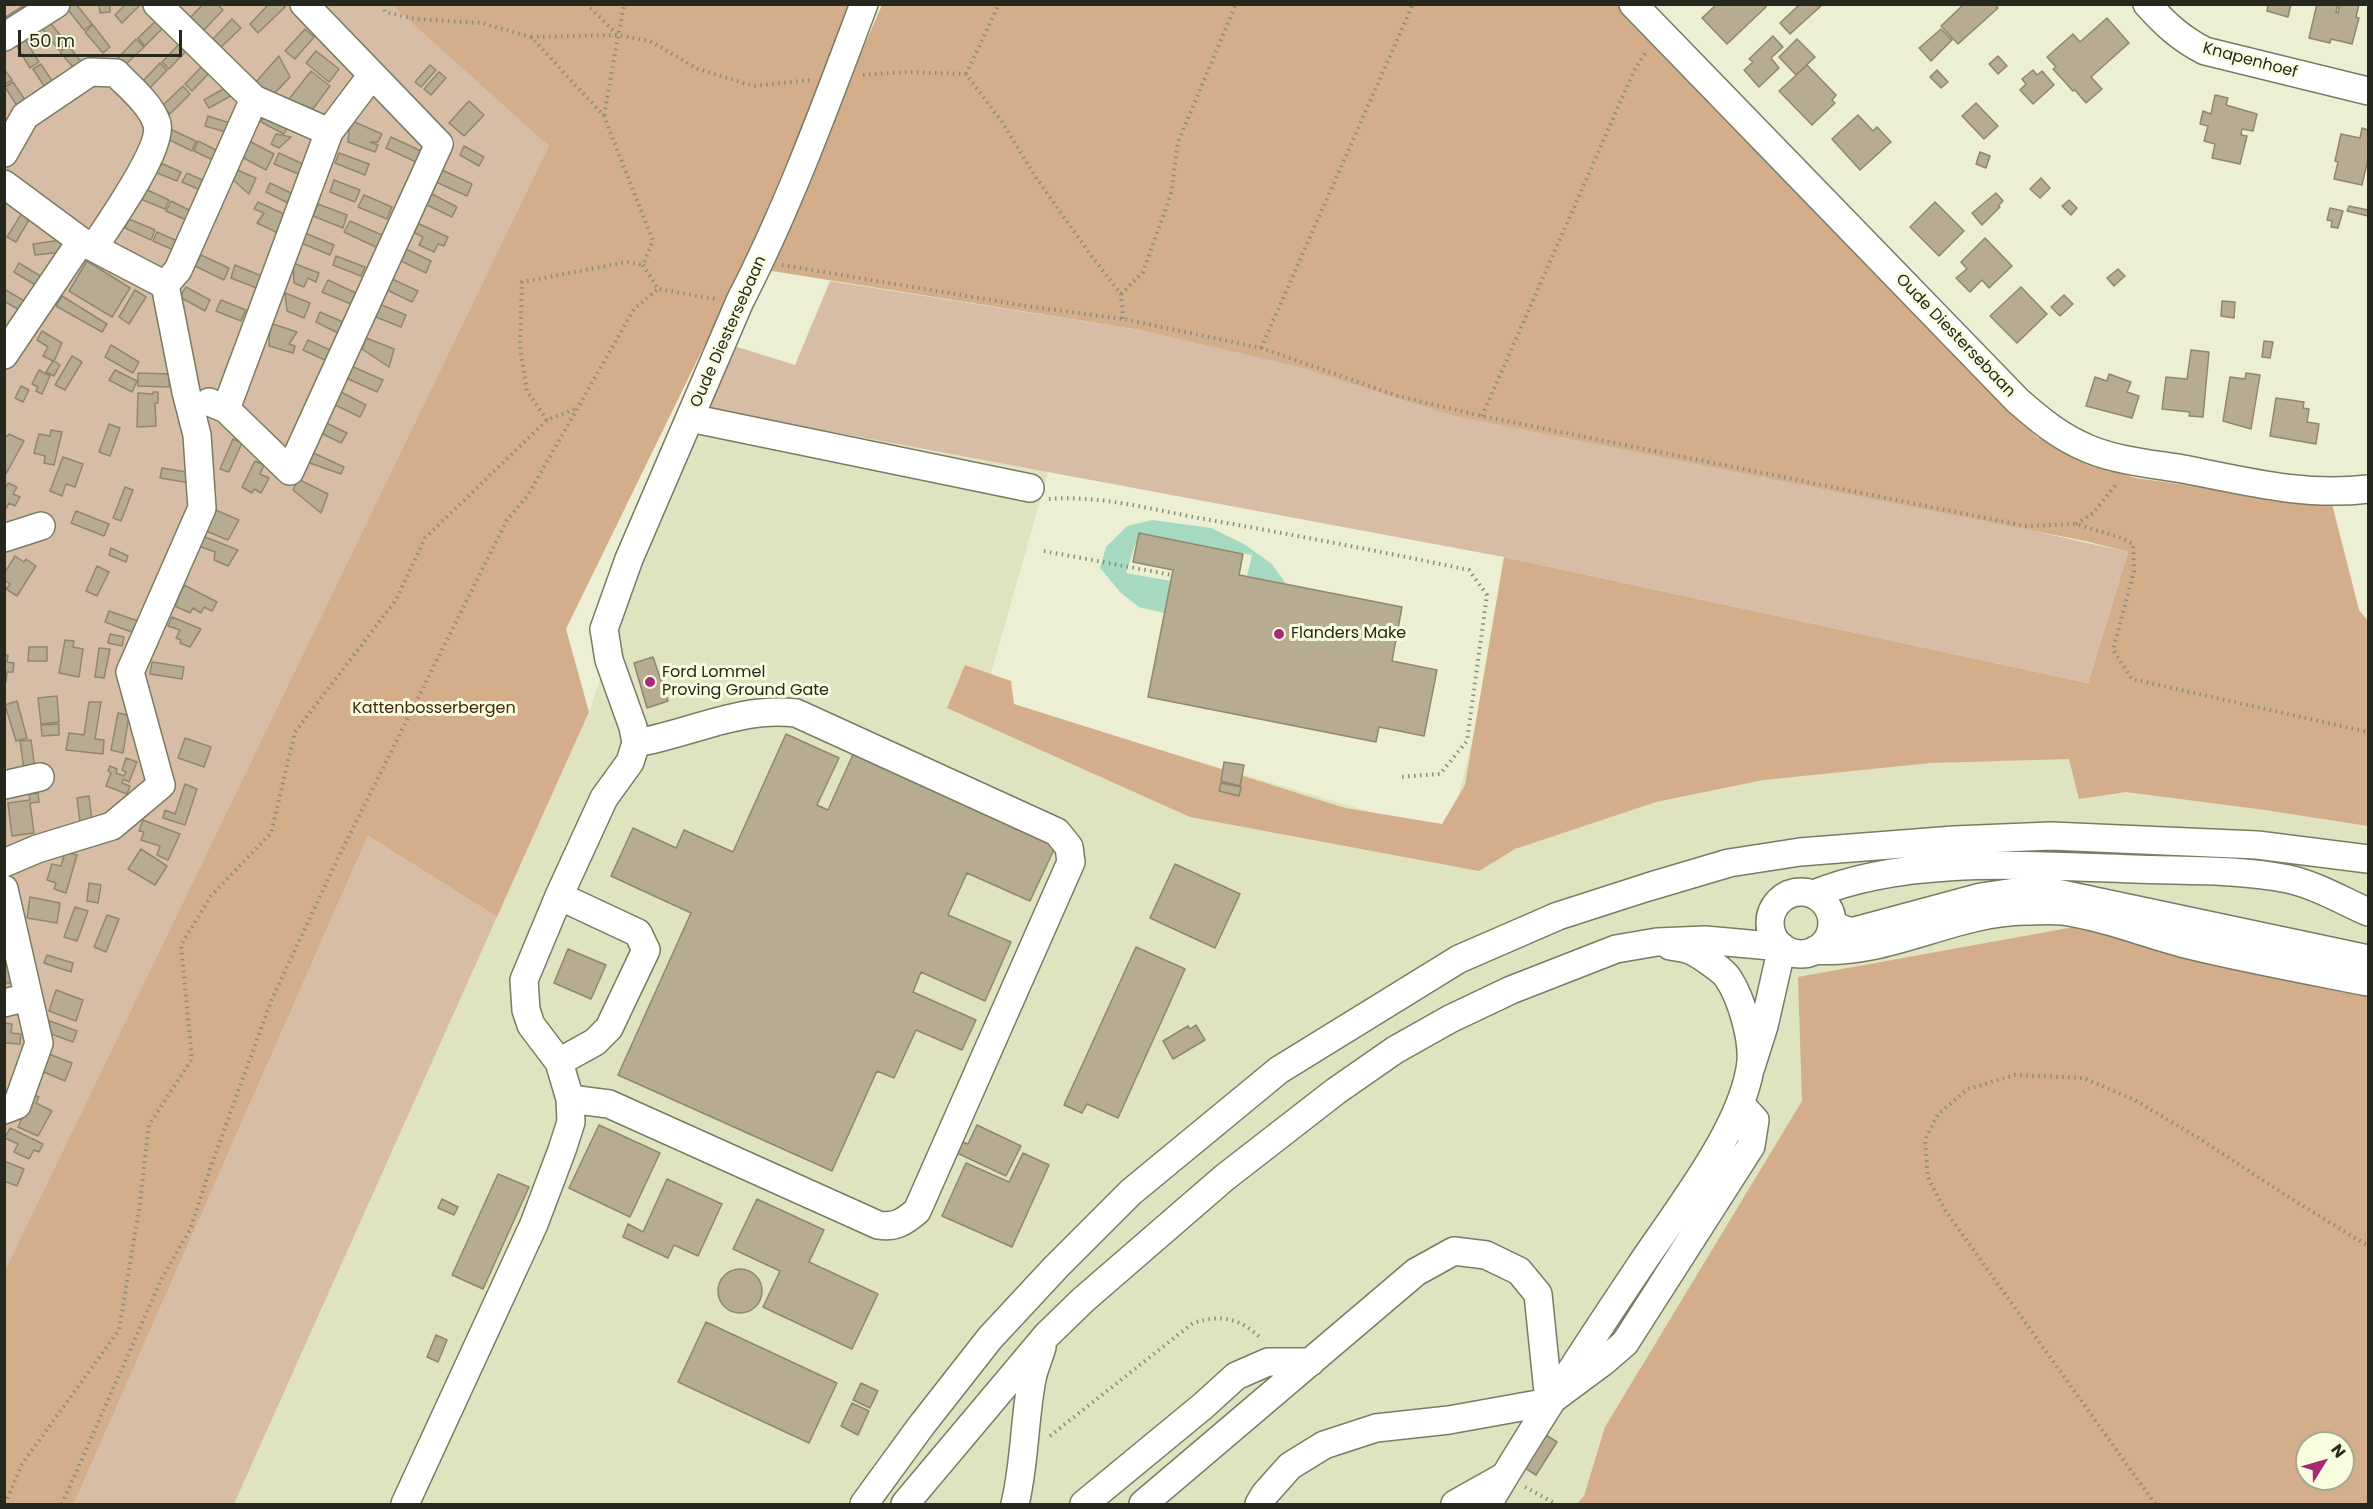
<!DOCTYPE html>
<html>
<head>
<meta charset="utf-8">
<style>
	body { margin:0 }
	#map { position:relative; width:2373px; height:1509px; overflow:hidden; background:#ecefd3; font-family:Poppins,sans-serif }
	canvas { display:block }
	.frame { position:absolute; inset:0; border:6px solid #27281d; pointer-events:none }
	.north { position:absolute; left:2295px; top:1431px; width:60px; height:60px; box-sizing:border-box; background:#f9fde0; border:2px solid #a5a892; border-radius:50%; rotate:53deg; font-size:16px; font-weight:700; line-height:24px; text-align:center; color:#27281d }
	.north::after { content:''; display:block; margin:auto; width:21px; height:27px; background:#aa2977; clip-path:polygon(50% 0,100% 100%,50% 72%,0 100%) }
	.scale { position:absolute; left:18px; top:30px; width:164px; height:27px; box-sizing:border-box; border:3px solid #27281d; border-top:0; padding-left:8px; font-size:18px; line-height:21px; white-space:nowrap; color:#27281d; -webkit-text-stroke:4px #f9fde0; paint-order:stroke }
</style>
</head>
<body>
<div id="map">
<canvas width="2373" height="1509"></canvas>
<div class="frame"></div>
<div class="north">N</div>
<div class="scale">50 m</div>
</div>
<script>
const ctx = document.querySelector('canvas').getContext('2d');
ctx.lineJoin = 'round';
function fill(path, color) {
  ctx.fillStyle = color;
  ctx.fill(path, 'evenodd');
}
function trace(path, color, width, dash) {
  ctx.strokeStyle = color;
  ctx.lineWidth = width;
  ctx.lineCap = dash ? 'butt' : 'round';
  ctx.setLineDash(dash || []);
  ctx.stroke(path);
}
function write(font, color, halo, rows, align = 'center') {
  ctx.font = font + ' Poppins,sans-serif';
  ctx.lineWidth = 6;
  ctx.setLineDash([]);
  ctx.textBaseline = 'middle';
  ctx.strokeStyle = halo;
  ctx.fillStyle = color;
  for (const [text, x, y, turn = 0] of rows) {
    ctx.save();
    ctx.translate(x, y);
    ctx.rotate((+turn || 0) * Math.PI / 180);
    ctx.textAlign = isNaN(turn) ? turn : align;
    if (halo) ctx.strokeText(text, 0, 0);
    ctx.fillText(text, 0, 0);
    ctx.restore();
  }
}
fill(new Path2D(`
	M710,409L1049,469L984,698L1449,835L1514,569L2368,739V1504H234L589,712L622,613ZM2307,1443H2343V1479H2307Z`), '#dfe3bf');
fill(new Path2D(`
	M5,5H392L550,145L5,1273Z
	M830,281L1140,330L2128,552L2088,683L1504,557L710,409L734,346L795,365Z
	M368,836L497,917L234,1504H74Z`), '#d8bda6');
fill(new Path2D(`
	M392,5H853L745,262L566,629L589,712L497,917L368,836L74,1504H5L4,1273L549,146Z
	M882,5H1617L2037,437L2083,460L2135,478L2332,504L2359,610L2368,621V826L2265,810L2126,792L2079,799L2069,759L1931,763L1763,780L1656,802L1515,849L1479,871L1190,817L947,708L965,665L1011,681L1014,704L1345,808L1442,824L1465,785L1504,557L2088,683L2128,552L2085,541L1455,416L1296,366L1140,330L766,270Z
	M2074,927L2368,988V1504H1577L1584,1496L1605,1427L1802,1101L1798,977ZM2307,1443H2343V1479H2307Z`), '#d4ad8b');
fill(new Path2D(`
	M1152,520L1211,528L1244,544L1272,564L1286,584L1247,576L1252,555L1139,533L1126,573L1171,581L1164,613L1139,607L1121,593L1100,568L1106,547L1127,526Z`), '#a6dac0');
const building = new Path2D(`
	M70,4H76L92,24L84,30L66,7Z
	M99,4H110V12L100,13Z
	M126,4H141L122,23L115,15Z
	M203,4H217L223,10L204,30L190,18Z
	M269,4H282L285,7L258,33L250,24Z
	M1717,4H1764L1766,7L1727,44L1702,18Z
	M1800,4L1821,6L1790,34L1780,23Z
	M1964,4H1995L1998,8L1958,44L1941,26Z
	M2268,4H2291L2288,17L2267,11Z
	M2317,4H2338L2336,12L2338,13L2340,4H2359L2356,17L2359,18L2352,44L2331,39L2330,43L2309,38Z
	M25,5L31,14L4,25V18Z
	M159,18L166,25L145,46L138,38Z
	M2107,18L2129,43L2091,77L2102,89L2086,103L2075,90L2073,91L2053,69L2056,67L2047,57L2073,34L2080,42Z
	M232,19L241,28L220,48L212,40Z
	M49,21L67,44L59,50L41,27Z
	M93,25L110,47L103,53L85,32Z
	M305,29L314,37L295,59L285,51Z
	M1941,29L1952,40L1931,61L1919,48Z
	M1773,36L1783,47L1771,58L1779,68L1759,87L1744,70L1753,62L1749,59Z
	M24,38L39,62L30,68L15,43Z
	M136,39L144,47L123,67L116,60Z
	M1797,39L1815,57L1796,75L1779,57Z
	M182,41L189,48L169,69L162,62Z
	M68,45L85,67L78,73L60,52Z
	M316,51L339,69L329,82L306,63Z
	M279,56L290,77L272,96L255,83Z
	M1998,56L2007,66L1998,74L1989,64Z
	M160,63L167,70L147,91L140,84Z
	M41,64L56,87L48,92L33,69Z
	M204,64L211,71L192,91L185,84Z
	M430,65L436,70L421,87L415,82Z
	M1807,65L1836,95L1832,100L1835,103L1812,125L1779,91Z
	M4,69L12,80L4,85Z
	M1937,70L1948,82L1941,88L1930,77Z
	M2033,70L2037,75L2042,71L2054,85L2033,104L2020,90L2026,84L2022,79Z
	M311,71L330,86L306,118L286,103Z
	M439,72L446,78L431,95L424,89Z
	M13,82L29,106L21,112L5,87Z
	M230,85L234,94L209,108L204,100Z
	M183,86L190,94L170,114L162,106Z
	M2215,95L2228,98L2226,105L2257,114L2253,131L2242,129L2241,135L2247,136L2240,164L2212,158L2215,144L2204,141L2208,126L2200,124L2203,111L2211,114Z
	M469,101L484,115L464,136L449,123Z
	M1976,103L1998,126L1984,139L1962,116Z
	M265,113L289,125L284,134L261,122Z
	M1858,115L1873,131L1877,127L1891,142L1860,170L1832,139Z
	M208,116L236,125L233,134L205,126Z
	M350,120L382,134L378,142H370L378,145L375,152L348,142Z
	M2362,128L2368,130V159L2362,185L2334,179L2338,162L2335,161L2341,134L2360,138Z
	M170,129L196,141L192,151L166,138Z
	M276,134L291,137L279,148L271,144Z
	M391,137L421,151L416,162L386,148Z
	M198,141L224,154L219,163L194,151Z
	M249,141L274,154L266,170L242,157Z
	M464,146L484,157L479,166L460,155Z
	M1980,152L1990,156L1986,168L1976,164Z
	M279,153L305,165L301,175L274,164Z
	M339,153L369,164L365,175L335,163Z
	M156,161L181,172L177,181L152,171Z
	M235,169L256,178L249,194L231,178Z
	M442,170L472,184L467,196L436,182Z
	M187,173L211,184L207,193L182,182Z
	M2041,178L2050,188L2040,198L2030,189Z
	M334,180L360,190L355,202L330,192Z
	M270,183L293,194L288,203L266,192Z
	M143,188L169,200L165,209L138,198Z
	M428,192L457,207L452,217L423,203Z
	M1996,193L2003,201L1998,206L2000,207L1982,225L1972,213Z
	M364,195L392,207L387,219L358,207Z
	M2069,200L2077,208L2071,215L2062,206Z
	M171,201L197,214L193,223L166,211Z
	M258,202L284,214L280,234L257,223L264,213L254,209Z
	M1935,202L1964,231L1939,256L1910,227Z
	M318,204L347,215L343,228L313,216Z
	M2349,206L2368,210V216L2347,211Z
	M2330,208L2343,211L2338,228L2331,227L2332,221L2327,220Z
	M22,213L30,218L16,242L7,237Z
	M129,219L155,230L151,240L125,228Z
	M350,221L384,236L378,248L344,232Z
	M415,222L448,237L444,246L438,244L434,252L419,245L423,237L411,231Z
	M157,232L184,244L180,253L153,241Z
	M305,233L334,245L330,255L301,243Z
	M1985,238L2012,266L1989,288L1982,280L1970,292L1956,278L1967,269L1961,262Z
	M61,240L62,252L35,255L33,244Z
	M402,247L431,261L426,273L397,259Z
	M201,255L229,268L224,280L195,266Z
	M336,256L365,267L361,276L333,265Z
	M87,261L130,288L112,317L69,291Z
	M19,263L42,277L37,286L14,272Z
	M293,263L319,273L316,282L308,278L304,287L294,283Z
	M235,265L264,277L259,289L231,278Z
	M2118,269L2125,276L2114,286L2107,278Z
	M388,277L418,291L412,302L383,288Z
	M328,280L356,293L351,304L322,292Z
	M186,287L210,300L205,311L180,297Z
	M2021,287L2047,314L2017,343L1990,316Z
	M4,289L26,302L21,311L4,301Z
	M135,290L146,297L129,324L119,317Z
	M285,293L310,303L304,318L287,311Z
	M2064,295L2073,304L2060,316L2051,307Z
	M62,296L107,324L102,332L56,306Z
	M221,300L246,310L241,321L216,311Z
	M2222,301L2235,302L2234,318L2221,316Z
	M377,303L406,315L401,327L371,315Z
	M320,312L343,322L338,333L316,322Z
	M270,323L297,332L289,344L295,346L293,353L269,346Z
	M42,331L62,343L54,361L60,365L54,376L46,372L53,361L43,356L48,347L37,340Z
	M366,338L394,349L389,367L362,349Z
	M308,340L330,350L325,360L303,350Z
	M2264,341L2273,342L2270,358L2262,357Z
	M111,345L139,362L133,373L105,357Z
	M2191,350L2209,352L2203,417L2189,416L2190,412L2162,409L2166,377L2187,379Z
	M72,356L82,362L65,390L55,385Z
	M349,365L383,380L377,392L344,377Z
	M39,370L50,376L42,394L36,391L38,387L32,384Z
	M115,370L137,381L132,392L109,380Z
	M138,373L170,374L169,387L138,386Z
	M2246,373L2260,375L2251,429L2223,421L2230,377L2245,379Z
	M2109,374L2131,382L2127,392L2139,396L2132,418L2086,406L2095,377L2107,381Z
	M21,386L29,390L23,402L15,398Z
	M337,390L366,405L360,417L331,403Z
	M153,392H158V403H155L156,426L137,427L138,393L153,394Z
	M2276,398L2304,402L2303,408L2309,409L2307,422L2319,424L2316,444L2270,436Z
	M322,421L347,433L341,443L317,431Z
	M109,424L120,428L110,456L99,452Z
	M51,430L62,432L54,465L44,463L45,456L34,453L39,434L50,436Z
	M9,434L24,441L6,474L4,435L8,436Z
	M233,439L242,443L229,472L220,469Z
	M309,451L344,467L341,474L304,461Z
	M63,457L83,464L75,487L66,484L62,496L50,491Z
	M255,461L264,465L260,474L269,478L261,493L254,489L252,493L242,487Z
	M162,468L192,473L190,483L160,478Z
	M298,479L328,494L321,513L293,490Z
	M8,483L17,487L13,494L20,497L15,506L9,503L6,509L4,490Z
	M125,487L133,490L121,521L113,518Z
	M211,508L239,520L228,540L201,529Z
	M76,511L109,524L104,536L71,523Z
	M1139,533L1243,554L1239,575L1402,607L1392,661L1437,670L1424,736L1379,727L1376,742L1148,697L1173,570L1133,562Z
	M200,535L238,550L228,566L214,560L215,552L196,545Z
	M111,548L128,556L126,562L109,555Z
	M15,556L24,562L26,559L36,566L17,596L6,589L10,584L4,580V574Z
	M97,566L109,572L97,596L86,591Z
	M184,585L217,602L212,611L204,607L201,613L193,608L190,613L175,606Z
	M109,611L138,621L134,633L105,622Z
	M172,617L201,629L190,647L180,643L181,640L176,638L180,630L168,626Z
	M110,634L124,637L122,646L108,643Z
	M65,640L74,641L73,647L83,649L79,677L59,673Z
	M29,647H47V661H28Z
	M99,648L110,649L104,678L95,677Z
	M4,655H8L7,662L14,663L13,672H7L6,682Z
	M653,657L668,701L647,708L634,663Z
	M152,662L184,667L182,679L150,674Z
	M57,696L59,722L41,724L38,698Z
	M17,701L27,738L16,741L5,705Z
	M89,702H101L95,739L104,740L103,754L66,750L69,733L84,735Z
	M118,713L129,715L123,753L111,750Z
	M59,724V735L42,736L41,725Z
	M786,734L839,758L817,805L828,810L855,750L1058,841L1030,901L967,873L948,915L1011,942L985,1001L921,972L913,992L976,1020L962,1050L916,1030L894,1078L877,1071L832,1171L618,1075L691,913L611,876L633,828L676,848L684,830L733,852Z
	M185,738L211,747L204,767L178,758Z
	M31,740L36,776L25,777L20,741Z
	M126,758L137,762L129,782L123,779L122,783L130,786L127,794L106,786L111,773L108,771L110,766L117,769L116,773L124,776L126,772L122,770Z
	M1224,762L1244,765L1240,786L1221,781Z
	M1221,783L1241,787L1239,796L1219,791Z
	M185,784L197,789L185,825L163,818L165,810L175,814Z
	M38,793L39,802L30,803L34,833L12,836L8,803L30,800L29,794Z
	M89,796L92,821L80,822L77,798Z
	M143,820L180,834L168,860L157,855L160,846L141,840L144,832L139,831Z
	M141,849L167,866L155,885L128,869Z
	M65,852L77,855L66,893L54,889L56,883L47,880L52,864L61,866Z
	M1175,864L1240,894L1215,948L1150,918Z
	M89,883L101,885L98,903L87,901Z
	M30,897L60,903L57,923L27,918Z
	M75,907L88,911L77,941L64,937Z
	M107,915L119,919L106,952L94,947Z
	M1136,947L1185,969L1118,1118L1087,1104L1082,1113L1064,1105Z
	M568,949L606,965L591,999L554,983Z
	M47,955L73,963L71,972L44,963Z
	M4,963H10L11,983H4Z
	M56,990L83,1000L76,1021L49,1011Z
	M50,1021L77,1031L73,1042L46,1032Z
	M4,1023L12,1024L11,1033L21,1034L20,1044L4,1043Z
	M1196,1025L1205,1040L1173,1059L1163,1041L1188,1026L1190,1029Z
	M46,1053L72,1063L65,1081L39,1070Z
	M33,1094L39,1097L36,1103L52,1111L38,1136L18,1127Z
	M599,1125L660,1153L630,1217L569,1188Z
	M977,1125L1021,1146L1006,1176L955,1152L960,1141L968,1144Z
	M10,1128L43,1144L39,1152L34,1150L29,1159L14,1152L18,1144L5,1138Z
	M1023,1153L1049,1165L1012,1247L942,1216L966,1163L1009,1182Z
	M4,1161L24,1169L17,1186L4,1181Z
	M498,1174L529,1187L483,1289L452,1275Z
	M667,1179L722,1204L698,1256L674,1245L668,1258L623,1237L628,1224L643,1232Z
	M442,1199L458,1207L454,1215L438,1208Z
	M757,1199L824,1230L809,1262L878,1294L852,1349L763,1307L780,1271L733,1249Z
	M718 1291a22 22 0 1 1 44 0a22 22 0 1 1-44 0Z
	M706,1322L837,1383L809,1443L678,1382Z
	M436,1335L447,1340L438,1362L427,1357Z
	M861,1383L878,1391L870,1408L853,1400Z
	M852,1403L869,1411L858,1435L841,1426Z
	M1546,1435L1557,1442L1536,1475L1525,1468Z`);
fill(building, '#b7ac92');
trace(building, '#91866e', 1.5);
const minor = new Path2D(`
	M157,4L254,99L178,270L165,285
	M1633,4L2018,401C2041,421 2060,437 2089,449C2118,461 2153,464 2183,469C2245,481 2305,497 2368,489
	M2147,4C2165,24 2181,39 2205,51L2368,91
	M4,37L56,4
	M254,99L329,132
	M4,153L25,116L90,72L116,73C129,87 151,104 157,124C163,148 109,224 94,247
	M4,184L81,241L165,285
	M4,355L81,241
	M209,402L226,409L329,132L372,75
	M226,409L290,471L439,144L304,4
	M690,418L1030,488
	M4,538L41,526
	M636,743L633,727L609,660L604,629L629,559L740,301C789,206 826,104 864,4
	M4,785L40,777
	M4,863L37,849L112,826L161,785L130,672L202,508L197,435L186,392L165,285
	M4,889L39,1043L17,1105L4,1110
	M1770 923a31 31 0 1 1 62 0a31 31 0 1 1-62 0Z
	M1814,894C1909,855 2033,866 2134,869C2185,871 2239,869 2288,879C2316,885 2343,901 2368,912
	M559,896L638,933L646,950L609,1028L595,1042L559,1062
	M1832,925L1851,932L1981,897L2015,892H2052L2368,959
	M1815,950C1887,956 1953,912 2025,911C2037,911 2050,910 2062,911C2104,917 2144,933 2185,944C2246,959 2307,970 2368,982
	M4,1003L28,997
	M405,1504L534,1224L562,1150L571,1122L570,1099L559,1062L531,1025L526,1010L524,980L559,896L604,798L630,762L636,743C689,734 741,706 796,713L1057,832L1069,847L1071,862L917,1211C904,1222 895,1228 878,1225L609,1104L570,1099
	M864,1504L921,1426L990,1338L1056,1267L1131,1192L1279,1070L1459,959L1558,916L1648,887L1729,863L1800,852L1954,840L2051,836L2257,845L2368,859
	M905,1504L1047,1335L1083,1300L1224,1178L1336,1091L1395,1050L1450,1019L1511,990L1616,949L1657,942L1705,940L1782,947L1764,1026L1751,1067
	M1015,1504C1025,1463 1024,1421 1032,1379C1034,1368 1039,1358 1042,1347
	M1084,1504L1203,1406L1236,1376L1268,1362H1311
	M1143,1504L1416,1272L1454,1251L1486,1255L1519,1271L1538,1294L1549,1402
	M1259,1504L1265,1494L1290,1466L1324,1445L1376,1428L1449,1420L1549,1402L1603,1362L1625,1343L1751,1146L1755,1120L1741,1105
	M1455,1504L1503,1477
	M1488,1504C1536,1423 1587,1345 1640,1266C1676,1212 1739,1133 1750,1069C1755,1044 1742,999 1728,978C1724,971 1699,954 1692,951C1685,948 1677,947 1670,946`);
trace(minor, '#797c63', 30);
trace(new Path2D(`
	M383,4L385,12L415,19L482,23L531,37L604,116L653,241L643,265
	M586,4L617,34
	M531,37L618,35L650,41L698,69L754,86L810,80
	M966,74L999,4
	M863,75L907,72L966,74L1002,122L1035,176L1090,254L1121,294L1123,319
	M604,115L624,4
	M643,265L658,289L716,299
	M782,265L1026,306L1123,319L1261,348L1398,396L1482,416L2025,526L2076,524L2122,538L2133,544L2134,571L2113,650L2132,679L2368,732
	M1121,294L1143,272L1171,194L1178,142L1236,4
	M1261,348L1413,4
	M1482,416L1634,71L1647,50
	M547,420L527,391L520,347L522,282L627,262L643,265
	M1049,499C1099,495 1150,509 1199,518C1289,534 1379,551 1469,570L1487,595L1467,741L1440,774L1399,777
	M2076,524L2093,513L2118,482
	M1044,551L1172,575
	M1050,1436L1193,1323C1223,1314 1239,1318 1262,1339
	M1525,1487L1556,1504
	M5,1504L22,1464L119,1330L139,1210L149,1125L192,1059L181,945L211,896L271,833L295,732L396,600L425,538L547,420L577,408
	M62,1504L162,1278L190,1230L211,1166L271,1001L338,858L507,520L528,495L634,309L658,289
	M2155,1504L1945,1210L1928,1178L1925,1140L1938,1114L1968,1089L2015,1075L2083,1078L2133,1099L2197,1137L2287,1196L2368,1246`), '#8b8d79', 4, [1.5, 4.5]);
trace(minor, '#fff', 27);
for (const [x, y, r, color] of [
	[1279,634,6,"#aa2977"],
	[650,682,6,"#aa2977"]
]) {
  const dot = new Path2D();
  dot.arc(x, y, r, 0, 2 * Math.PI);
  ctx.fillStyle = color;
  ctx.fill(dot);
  trace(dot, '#f9fde0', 2);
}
write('16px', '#27281d', '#f9fde0', [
	["Knapenhoef",2250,61,15],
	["Oude Diestersebaan",729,332,-66],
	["Oude Diestersebaan",1955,336,46]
]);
write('16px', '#27281d', '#f9fde0', [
	["Flanders Make",1291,634],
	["Ford Lommel",662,673],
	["Proving Ground Gate",662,691]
], 'left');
write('16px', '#43280d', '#f9fde0', [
	["Kattenbosserbergen",434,709]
]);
</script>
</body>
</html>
